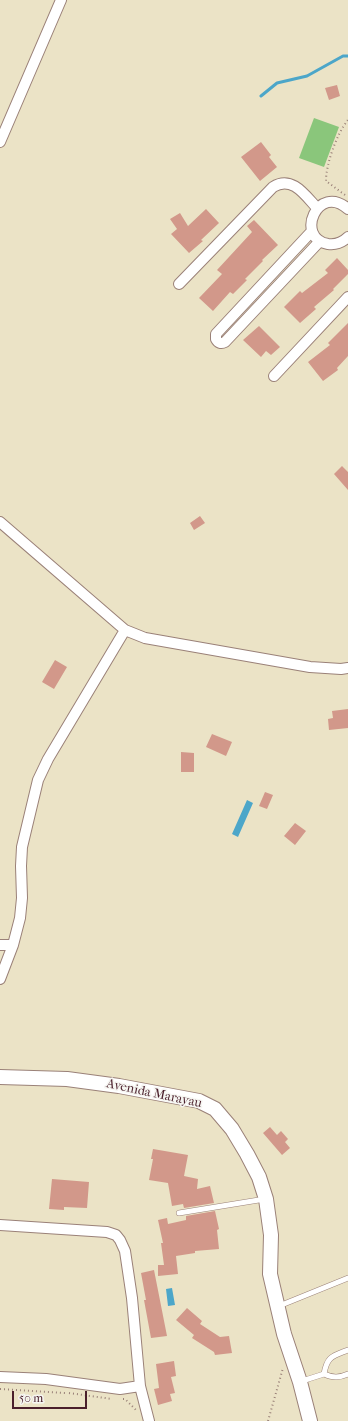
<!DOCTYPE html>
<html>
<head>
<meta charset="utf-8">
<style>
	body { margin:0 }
	#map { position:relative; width:348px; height:1421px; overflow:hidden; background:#ebe3c6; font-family:"IM FELL French Canon",serif }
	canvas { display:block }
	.scale { position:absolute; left:12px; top:1391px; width:75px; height:18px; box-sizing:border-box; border:2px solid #4a1f2b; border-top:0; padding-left:5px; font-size:12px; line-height:14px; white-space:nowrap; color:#4a1f2b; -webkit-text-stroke:3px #f6f6f2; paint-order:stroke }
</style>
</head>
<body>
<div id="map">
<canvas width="348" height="1421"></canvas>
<div class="scale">50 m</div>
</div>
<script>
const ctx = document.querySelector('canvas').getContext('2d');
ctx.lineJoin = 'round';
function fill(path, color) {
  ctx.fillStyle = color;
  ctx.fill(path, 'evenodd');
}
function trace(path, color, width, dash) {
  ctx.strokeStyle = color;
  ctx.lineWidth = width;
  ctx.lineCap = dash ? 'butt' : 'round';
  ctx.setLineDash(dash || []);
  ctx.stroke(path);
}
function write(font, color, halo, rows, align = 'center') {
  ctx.font = font + ' "IM FELL French Canon",serif';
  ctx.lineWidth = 3;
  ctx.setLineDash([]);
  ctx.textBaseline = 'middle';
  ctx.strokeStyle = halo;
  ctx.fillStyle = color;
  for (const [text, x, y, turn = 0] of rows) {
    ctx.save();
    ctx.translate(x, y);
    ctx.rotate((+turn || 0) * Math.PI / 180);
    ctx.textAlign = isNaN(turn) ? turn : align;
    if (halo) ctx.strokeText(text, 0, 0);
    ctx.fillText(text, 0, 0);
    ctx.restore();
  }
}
fill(new Path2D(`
	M314,118L339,127L324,167L299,158Z`), '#8ac67b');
fill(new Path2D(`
	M247,800L253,803L238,837L232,834Z
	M172,1288L175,1305L168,1306L166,1289Z`), '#4ca6c9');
trace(new Path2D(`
	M261,96L277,83L307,76L343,56H348`), '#4ca6c9', 3);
fill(new Path2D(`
	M337,85L340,96L329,100L325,88Z
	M261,142L271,155L269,157L277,167L260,181L241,157Z
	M206,209L219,223L201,240L203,241L189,253L171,234L177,229L170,219L180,213L188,226Z
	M254,220L278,245L262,260L263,261L245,279L247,280L233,294L230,292L213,311L199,298L222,274L217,270L252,232L247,226Z
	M337,258L348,270V274L333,289L334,290L314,307L316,309L300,323L284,307L300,291L302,293L328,273L325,270Z
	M348,323V356L337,368L338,370L323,381L308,362L330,345L328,343Z
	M259,326L280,347L271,355L266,351L261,357L243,340Z
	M342,466L348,472V490L334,474Z
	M200,516L205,523L194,530L190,523Z
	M55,660L67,667L54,689L42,682Z
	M348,709V728L329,730L328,719L333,718L332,711Z
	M212,734L232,742L226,756L206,747Z
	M181,752L194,753V772H181Z
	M265,792L273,795L267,809L259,806Z
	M295,823L306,831L295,845L284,836Z
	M270,1127L277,1135L281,1131L288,1139L285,1142L290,1148L282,1155L263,1133Z
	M153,1149L188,1155L184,1176L198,1179L197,1189L210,1186L214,1203L184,1208L183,1204L172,1206L168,1183L149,1180L153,1159H151Z
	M52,1179L89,1182L87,1208L64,1207V1210L49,1209Z
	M215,1211L219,1229L217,1230L219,1249L195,1251V1253L176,1256L178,1274L158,1276V1265H164L161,1243H163L158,1220L167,1218L168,1224L186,1220V1216Z
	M154,1270L167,1336L151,1338L144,1300H146L141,1273Z
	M187,1308L202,1321L200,1324L220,1337L229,1336L232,1353L215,1355L214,1352L192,1338L194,1335L176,1320Z
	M174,1361L176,1376L171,1377L175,1393L170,1394L172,1401L158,1405L154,1389L159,1388L156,1364Z`), '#d2988a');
const lane = new Path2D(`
	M179,1213L265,1199
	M279,1306L348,1278
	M324,1374C327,1356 333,1356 348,1350
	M302,1381L324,1374C333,1378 339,1378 348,1374`);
const street = new Path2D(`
	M0,142L61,0
	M348,209C318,182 294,238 328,244C336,245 343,242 348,237
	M312,231L216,334V339C218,343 221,344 225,342L320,241
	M179,284L273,187C292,175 305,195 317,208
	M274,376L348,297
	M0,522L125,630L145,638L310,667L341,669L348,668
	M0,945H13
	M0,979L13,945L20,918L22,898L21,866L22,847L38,780L48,759L125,630
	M0,1225L107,1232L116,1235L120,1240L125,1251L132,1298L140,1386L149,1421
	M0,1377L46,1379L120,1389L140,1386`);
const secondary = new Path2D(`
	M0,1077L67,1079L119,1086L199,1101L215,1109L232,1129L247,1154L259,1177L266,1199L271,1235L270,1274L284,1334L300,1382L310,1421`);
trace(lane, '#9a8178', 6);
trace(street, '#9a8178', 12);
trace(secondary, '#9a8178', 16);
trace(new Path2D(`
	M345,195L326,181C326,164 337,133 348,120
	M0,1389L65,1393
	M69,1393L112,1399
	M123,1399H125L136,1410
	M268,1421L283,1368`), '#9a8178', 2, [1, 3]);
trace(lane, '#fff', 5);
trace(street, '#fff', 10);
trace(secondary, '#fff', 14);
write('13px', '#4a1f2b', '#f6f6f2', [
	["Avenida Marayau",154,1094,12]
]);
</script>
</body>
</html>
